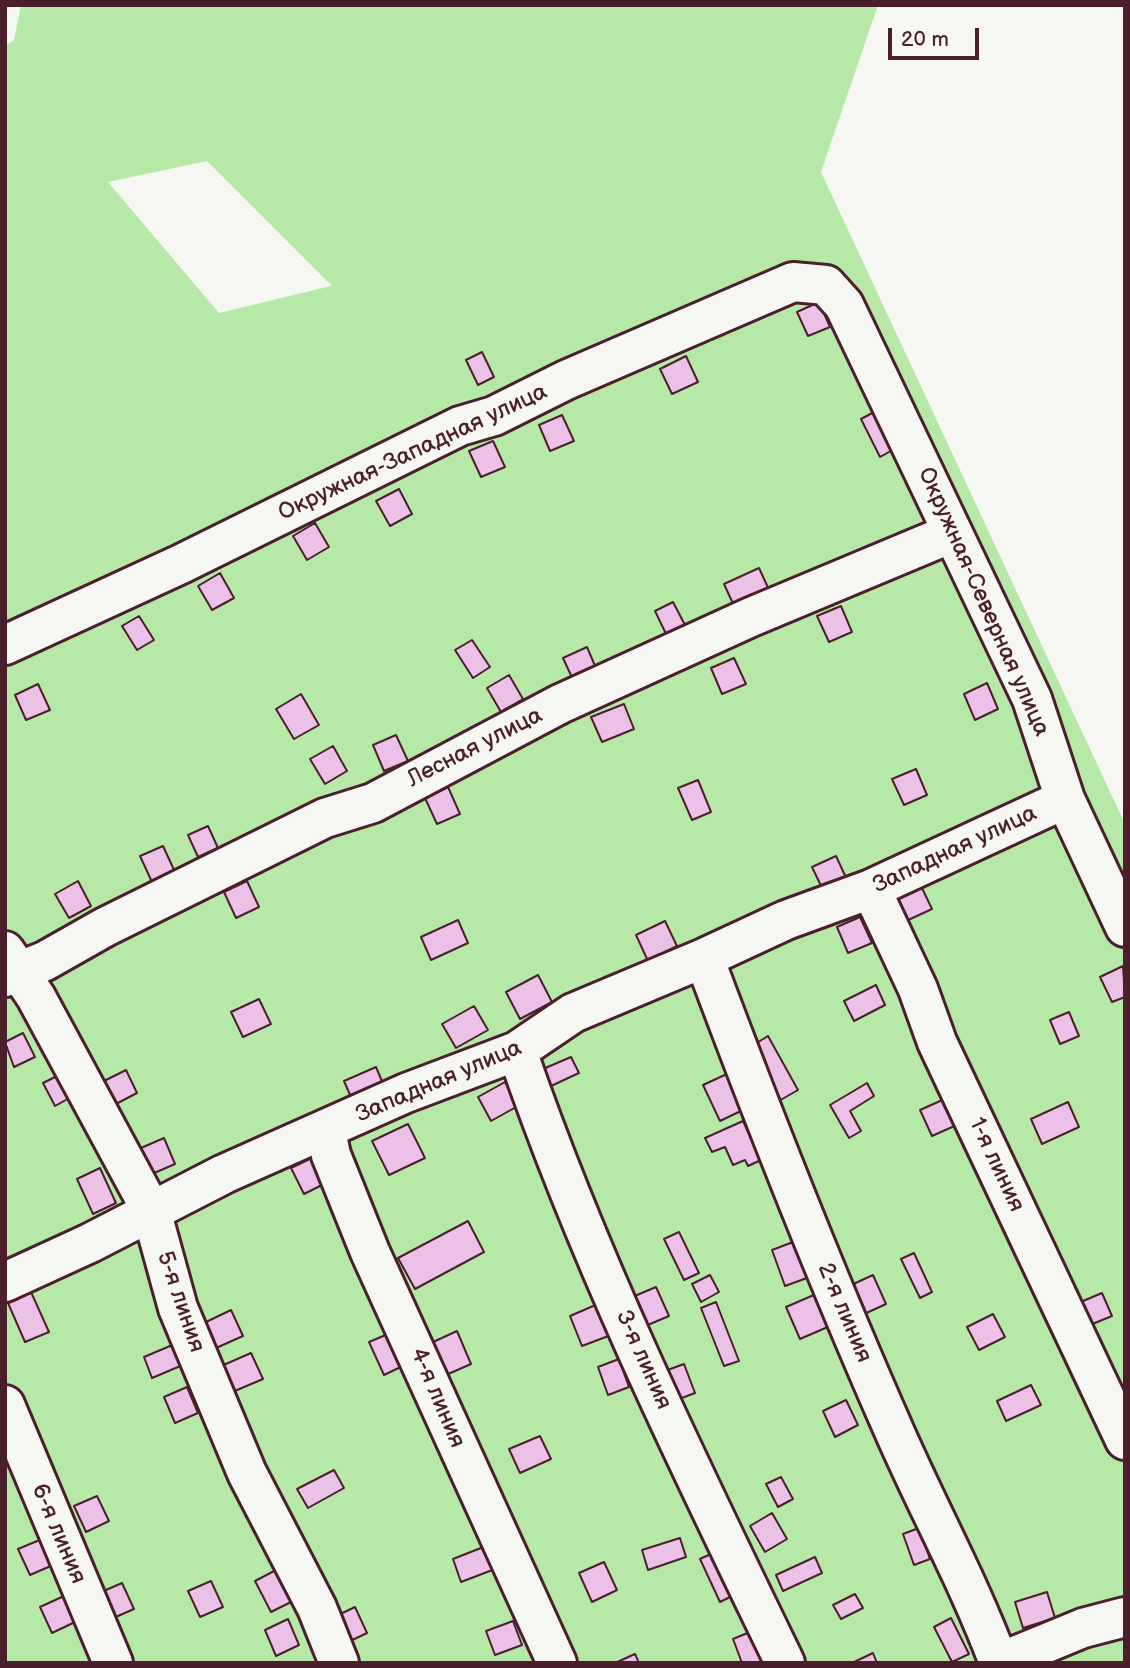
<!DOCTYPE html>
<html>
<head>
<meta charset="utf-8">
<style>
	body { margin:0 }
	#map { position:relative; width:1130px; height:1668px; overflow:hidden; background:#f6f6f2; font-family:"Balsamiq Sans",sans-serif }
	canvas { display:block }
	.frame { position:absolute; inset:0; border:7px solid #4a1f2b; pointer-events:none }
	.scale { position:absolute; left:888px; top:28px; width:91px; height:32px; box-sizing:border-box; border:4px solid #4a1f2b; border-top:0; padding-left:9px; font-size:21px; line-height:24px; white-space:nowrap; color:#4a1f2b; -webkit-text-stroke:5px #f6f6f2; paint-order:stroke }
</style>
</head>
<body>
<div id="map">
<canvas width="1130" height="1668"></canvas>
<div class="frame"></div>
<div class="scale">20 m</div>
</div>
<script>
const ctx = document.querySelector('canvas').getContext('2d');
ctx.lineJoin = 'round';
function fill(path, color) {
  ctx.fillStyle = color;
  ctx.fill(path, 'evenodd');
}
function trace(path, color, width, dash) {
  ctx.strokeStyle = color;
  ctx.lineWidth = width;
  ctx.lineCap = dash ? 'butt' : 'round';
  ctx.setLineDash(dash || []);
  ctx.stroke(path);
}
function write(font, color, halo, rows, align = 'center') {
  ctx.font = font + ' "Balsamiq Sans",sans-serif';
  ctx.lineWidth = 5;
  ctx.setLineDash([]);
  ctx.textBaseline = 'middle';
  ctx.strokeStyle = halo;
  ctx.fillStyle = color;
  for (const [text, x, y, turn = 0] of rows) {
    ctx.save();
    ctx.translate(x, y);
    ctx.rotate((+turn || 0) * Math.PI / 180);
    ctx.textAlign = isNaN(turn) ? turn : align;
    if (halo) ctx.strokeText(text, 0, 0);
    ctx.fillText(text, 0, 0);
    ctx.restore();
  }
}
fill(new Path2D(`
	M21,5H878L821,172L1125,824V1663H5V46L14,40ZM207,161L331,285V286L219,313L108,182Z`), '#b6e8a8');
const building = new Path2D(`
	M819,302L830,327L808,336L797,312Z
	M482,352L494,377L478,385L466,360Z
	M686,356L698,382L672,394L660,369Z
	M878,410L898,447L880,457L861,419Z
	M562,415L574,441L550,451L539,425Z
	M493,441L505,467L481,477L469,451Z
	M399,489L412,514L390,526L376,501Z
	M315,523L329,547L307,560L293,536Z
	M759,568L770,592L735,608L724,584Z
	M220,573L234,598L212,610L198,586Z
	M673,602L686,627L667,636L655,611Z
	M841,606L852,632L829,642L817,616Z
	M139,616L154,640L137,650L122,626Z
	M472,640L490,667L473,678L455,650Z
	M587,647L598,673L575,684L563,658Z
	M734,658L746,684L722,694L711,668Z
	M509,675L523,699L501,712L487,688Z
	M987,683L998,709L975,720L964,694Z
	M38,684L50,710L26,720L15,695Z
	M301,694L319,725L294,739L276,709Z
	M624,704L634,729L602,742L591,717Z
	M396,735L408,761L384,771L373,745Z
	M333,746L347,771L325,784L310,759Z
	M916,769L927,795L904,805L892,779Z
	M698,780L711,812L692,820L678,788Z
	M448,787L460,814L437,824L425,798Z
	M208,826L218,848L198,857L188,835Z
	M163,846L175,872L152,882L140,856Z
	M836,856L848,882L824,892L812,867Z
	M78,881L91,906L69,918L55,894Z
	M247,881L259,907L236,918L224,892Z
	M921,886L932,909L906,921L895,898Z
	M860,917L872,943L848,953L837,927Z
	M458,920L468,943L431,960L421,937Z
	M665,921L677,946L648,961L636,935Z
	M1123,966L1125,997L1112,1002L1100,977Z
	M538,975L552,1002L520,1019L506,992Z
	M876,985L885,1005L854,1021L844,1001Z
	M259,999L271,1024L243,1037L231,1012Z
	M474,1006L488,1030L456,1048L442,1024Z
	M1069,1012L1079,1036L1060,1044L1050,1020Z
	M23,1033L35,1057L14,1067L5,1042Z
	M768,1036L798,1090L777,1102L747,1049Z
	M571,1057L579,1073L551,1086L543,1069Z
	M376,1067L386,1091L354,1104L344,1081Z
	M126,1070L137,1093L112,1106L100,1083Z
	M729,1073L745,1109L720,1121L703,1085Z
	M61,1074L73,1096L55,1106L43,1083Z
	M505,1082L518,1106L491,1121L478,1097Z
	M867,1083L874,1096L850,1111L861,1131L849,1138L830,1105Z
	M949,1097L961,1123L932,1136L920,1110Z
	M1068,1102L1079,1127L1042,1144L1031,1119Z
	M743,1121L761,1160L748,1166L745,1160L733,1165L725,1147L712,1152L705,1138Z
	M408,1124L425,1158L389,1175L372,1141Z
	M164,1138L175,1164L152,1174L141,1148Z
	M318,1155L330,1181L304,1194L291,1168Z
	M100,1168L116,1203L93,1214L77,1179Z
	M468,1221L484,1252L415,1289L398,1258Z
	M679,1232L699,1273L684,1280L664,1239Z
	M801,1239L815,1275L785,1286L772,1250Z
	M914,1253L932,1292L920,1298L901,1259Z
	M710,1275L719,1292L701,1302L692,1284Z
	M873,1275L886,1304L862,1315L849,1286Z
	M656,1287L669,1316L643,1327L630,1298Z
	M823,1291L837,1323L800,1339L786,1307Z
	M31,1292L49,1332L25,1342L8,1303Z
	M1102,1293L1112,1316L1085,1327L1076,1304Z
	M716,1302L739,1361L724,1366L701,1308Z
	M598,1304L611,1335L582,1346L570,1316Z
	M231,1310L243,1336L216,1348L204,1323Z
	M993,1314L1005,1337L979,1350L967,1327Z
	M395,1331L409,1363L384,1375L369,1342Z
	M457,1331L471,1364L446,1375L431,1343Z
	M177,1343L185,1364L152,1378L144,1357Z
	M251,1353L263,1379L230,1393L219,1367Z
	M619,1359L629,1387L608,1395L598,1367Z
	M684,1364L695,1393L666,1404L654,1375Z
	M1031,1385L1041,1405L1006,1421L997,1401Z
	M187,1387L198,1413L175,1423L164,1397Z
	M846,1400L858,1425L835,1437L823,1411Z
	M540,1436L551,1459L520,1473L509,1449Z
	M334,1470L344,1488L308,1508L297,1489Z
	M781,1477L793,1499L778,1507L766,1484Z
	M97,1496L109,1521L86,1532L74,1506Z
	M772,1513L787,1539L765,1552L750,1526Z
	M919,1528L930,1559L914,1565L903,1534Z
	M680,1538L686,1557L648,1570L642,1550Z
	M42,1539L53,1565L30,1575L18,1549Z
	M486,1546L495,1569L461,1582L453,1559Z
	M715,1552L734,1595L720,1602L700,1559Z
	M815,1557L822,1573L783,1591L776,1575Z
	M604,1562L617,1590L592,1602L579,1573Z
	M280,1568L297,1599L271,1612L255,1581Z
	M211,1581L223,1607L200,1617L188,1591Z
	M122,1583L134,1609L111,1619L99,1593Z
	M1047,1592L1055,1618L1023,1628L1015,1602Z
	M855,1594L863,1608L841,1619L833,1605Z
	M64,1596L75,1622L52,1633L40,1607Z
	M355,1607L367,1633L344,1644L332,1618Z
	M951,1618L969,1654L952,1662L934,1627Z
	M288,1619L299,1645L276,1656L265,1630Z
	M513,1621L522,1645L495,1655L486,1631Z
	M750,1632L762,1663H742L733,1639Z
	M873,1653L877,1663H852Z
	M635,1654L639,1663H615Z`);
fill(building, '#ecc1e7');
trace(building, '#4a1f2b', 2);
const minor = new Path2D(`
	M5,645L181,564L460,426L494,416L566,380L793,282L826,285L844,305L1032,699L1065,799L1125,927
	M871,889L918,989L937,1042L1125,1440
	M5,951L36,997L151,1210L178,1308L247,1473L317,1608L339,1663
	M704,958C763,1116 824,1272 892,1426C926,1505 969,1582 999,1663
	M5,977L45,961L105,927L325,818L373,803L560,704L751,617L952,533
	M517,1051C589,1261 688,1463 785,1663
	M326,1131L331,1155L370,1252L557,1663
	M5,1282L90,1243L224,1174L406,1093L517,1051L573,1013L704,958L786,920L871,889L1065,799
	M5,1405L113,1663
	M998,1663L1083,1628L1125,1617`);
trace(minor, '#4a1f2b', 44);
trace(minor, '#f6f6f2', 38);
write('23px', '#4a1f2b', '#f6f6f2', [
	["Окружная-Западная улица",413,453,-25],
	["Окружная-Северная улица",983,602,66],
	["Лесная улица",475,748,-27],
	["Западная улица",955,850,-25],
	["Западная улица",439,1082,-23],
	["1-я линия",996,1165,65],
	["5-я линия",180,1302,71],
	["2-я линия",844,1313,67],
	["3-я линия",643,1360,66],
	["4-я линия",437,1398,67],
	["6-я линия",58,1534,67]
]);
</script>
</body>
</html>
